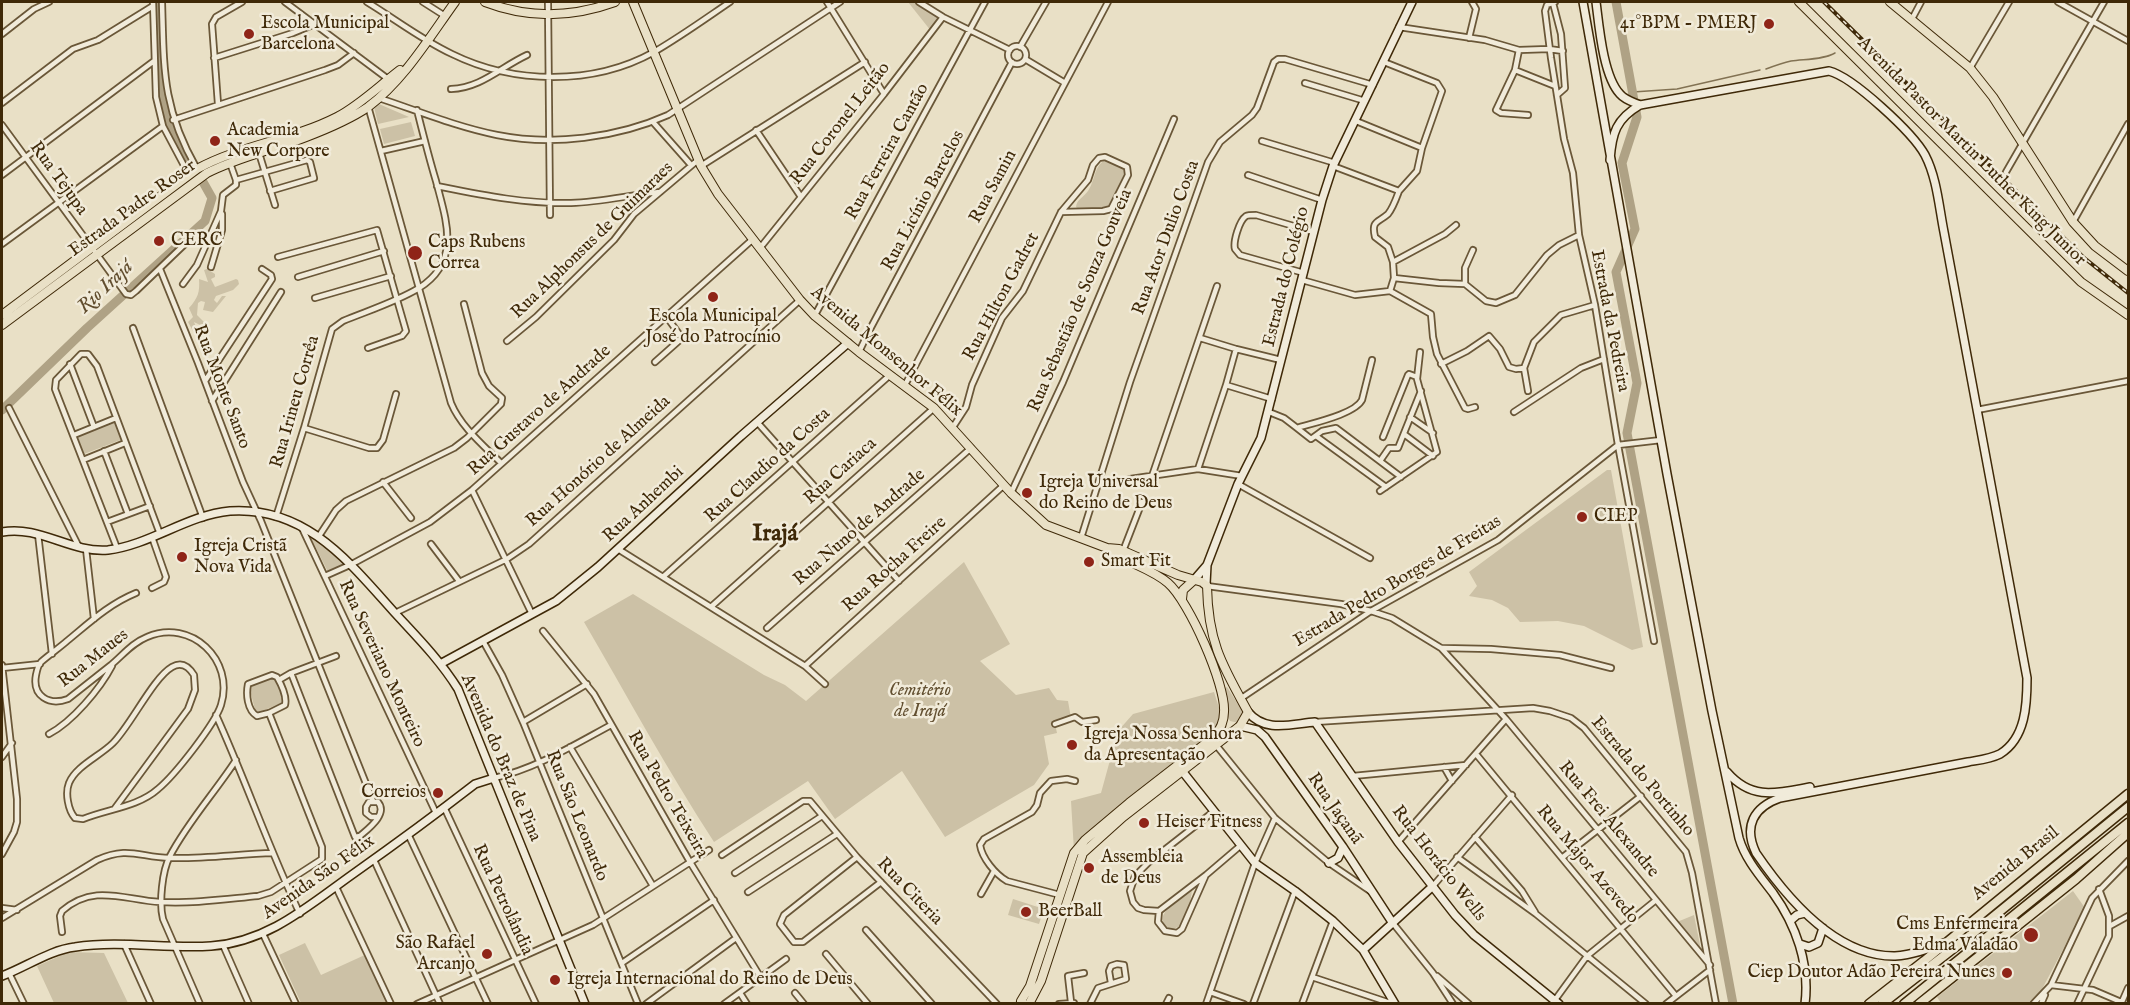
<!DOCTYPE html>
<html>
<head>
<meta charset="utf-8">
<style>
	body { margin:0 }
	#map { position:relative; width:2130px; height:1005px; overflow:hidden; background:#e9e0c6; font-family:"IM FELL English",serif }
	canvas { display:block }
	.frame { position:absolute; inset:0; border:3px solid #3f2908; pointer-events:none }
</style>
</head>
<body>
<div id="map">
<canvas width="2130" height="1005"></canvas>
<div class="frame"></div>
</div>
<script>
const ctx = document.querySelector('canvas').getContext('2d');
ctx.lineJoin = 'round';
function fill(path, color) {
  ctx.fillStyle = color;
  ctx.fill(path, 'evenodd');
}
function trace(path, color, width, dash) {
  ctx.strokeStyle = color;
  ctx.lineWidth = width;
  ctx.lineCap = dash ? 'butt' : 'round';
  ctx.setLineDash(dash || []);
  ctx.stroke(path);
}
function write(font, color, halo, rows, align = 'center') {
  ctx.font = font + ' "IM FELL English",serif';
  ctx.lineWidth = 5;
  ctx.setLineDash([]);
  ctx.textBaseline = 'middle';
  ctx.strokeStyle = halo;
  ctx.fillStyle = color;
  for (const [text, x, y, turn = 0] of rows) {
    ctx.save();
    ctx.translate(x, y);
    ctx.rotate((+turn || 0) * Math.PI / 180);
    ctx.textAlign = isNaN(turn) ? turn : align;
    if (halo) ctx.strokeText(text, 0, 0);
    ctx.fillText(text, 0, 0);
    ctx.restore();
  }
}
fill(new Path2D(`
	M908,2H913L941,18L931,31Z
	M379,104L409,117L378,124L374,107Z
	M411,122L415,136L384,144L380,129Z
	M1105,160L1126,170V174L1109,209L1080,211L1076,207C1077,199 1083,198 1088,191C1095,181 1094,166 1105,160Z
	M207,269L215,274V277L211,279L215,287L236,279L238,280L239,284L233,290L216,296L214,300L217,303L222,296H226L213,312L203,310L205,302L201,301L198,303L197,315L205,323L200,325L194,322L198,332L194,333L188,322L193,317L189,308C198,298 200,292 199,279L208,282L204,270Z
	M116,420L123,439L84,454L77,435Z
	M1607,470H1611L1643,647L1632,650L1584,626L1558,621L1520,622L1508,608L1492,600L1469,596L1477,586L1469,572Z
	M308,532L349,563L328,572Z
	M964,562L1010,644L980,661L1016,695L1049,688L1057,700L1068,701L1071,718L1055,724L1057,733L1044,736L1049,764L1034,785L945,837L902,771L835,819L808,781L714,842C668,771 627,696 584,622L633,594L764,675L785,685L806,701Z
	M277,676L285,701L256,714L249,686Z
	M1227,687L1245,715L1239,723L1230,721L1227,715L1223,689Z
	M1214,692L1221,714L1217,733L1074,851L1071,801L1101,793L1118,731L1133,714Z
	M1192,891C1189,907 1189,927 1169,930C1149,915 1180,900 1192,891Z
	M2073,891L2085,908L2041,991L2028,1003H1941L1937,997Z
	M1013,899L1044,909L1039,924L1008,915Z
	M1694,915L1702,955L1677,922Z
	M305,943L321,975L367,954L390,1003H301L279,955Z
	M69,952L104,953L128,1003H54L37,966Z`), '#ccc1a6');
trace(new Path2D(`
	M1766,69C1774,66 1782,63 1791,61C1804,59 1823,60 1835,53
	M1633,92L1677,89L1760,70`), '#827253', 1.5);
trace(new Path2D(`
	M157,2L162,98L173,134L189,165
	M1616,2L1637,117L1622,163L1635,229L1616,272L1637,383L1627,433L1733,1004
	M2,410L87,328L205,221L212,198L203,182`), '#afa285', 9);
const street = new Path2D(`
	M153,2L156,97L163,126L189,175
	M162,2C164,69 162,108 197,169
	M285,2L388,79
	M367,2C395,19 422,40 452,54C513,84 593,86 654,52C680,37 705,19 730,2
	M423,2L445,16
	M548,2L550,215
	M827,2L884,94
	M919,2L943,17L1010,50
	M1555,2L1547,5L1545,11L1551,58L1564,139L1573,173L1579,235L1595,305L1618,445L1654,641
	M2058,2L2128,41
	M1553,3L1561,34L1565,88L1557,95
	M1912,19L1921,2
	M1399,27L1485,40L1519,50L1549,49L1563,51
	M2,34L34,9L49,2
	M1469,38L1476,9L1472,2
	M1008 55a9 9 0 1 1 18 0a9 9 0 1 1-18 0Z
	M1020,47L1046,2
	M1519,50L1515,70L1496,110L1501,113L1528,115
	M214,58L293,33L315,24
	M1025,59L1065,83
	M1970,68L2009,2
	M1515,70L1555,86
	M1305,83L1365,101
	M451,89C481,88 501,67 527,55
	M379,98C418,111 457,127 497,135C552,146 617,138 668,115L840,2
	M2,103L73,49L98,40L153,6
	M218,104L212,24L216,17L242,2
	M368,106L451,403C461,427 483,445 501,463
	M173,120L325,70L338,65L354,53
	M1356,121L1422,148
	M653,122L691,165
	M2,125L126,294L131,295L136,291L187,242
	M756,130L801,197
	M1262,141L1335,163
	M381,151L425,141
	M259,153L275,205
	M230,163L236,180
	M701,166L865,62
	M1333,166L1399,191L1417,171L1422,148L1442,91L1437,83L1384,62
	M2006,172L2104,2
	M2,175L154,61
	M1248,175L1322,200
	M437,186C482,195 525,204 571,203C601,202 630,195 660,192
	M2073,222L2128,124
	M2,244L163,126
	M760,248L884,94L943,17
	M278,257L377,230L406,331L402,336L368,348
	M1393,262L1388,247L1375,237C1371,220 1378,223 1388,214C1393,208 1396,199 1399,191
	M211,267L222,230V214
	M160,269L198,363L243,482L261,521L373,801
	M1304,273L1240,255L1235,249C1233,242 1239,221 1246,216C1248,215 1253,215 1256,215L1314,232
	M298,277L384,251
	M1394,278L1439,283L1465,284L1486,301L1496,303L1515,295L1547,255L1559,245L1579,235
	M1302,280L1355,295L1390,291
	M183,284L197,265L221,211L223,195L236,185V180L307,160L310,162L314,178L270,191
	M1465,284V268L1473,250
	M1390,291L1431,314L1433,337L1437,354L1465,408L1468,409L1475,407
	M1390,291L1394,278L1393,262L1445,234L1456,225
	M315,298L391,276
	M815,315L985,2
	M133,328L203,518
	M1200,338L1236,349L1281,360
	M507,341L536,317L614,240L634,214L698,160
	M859,352L868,333L1012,62
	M655,362L682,338L666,316
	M70,364L94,427
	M1441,364L1467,351L1489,336L1500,349L1509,367L1516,369L1524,368
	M205,381L272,279L271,275L262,269
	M905,385L1108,2
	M1226,385L1272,399
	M1528,391L1524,368L1534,342L1561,315L1595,305
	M212,401L281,292
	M9,408L79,547
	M1977,410L2128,381
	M1269,412L1284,418L1297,428C1313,423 1355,414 1362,400L1372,360
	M1514,412L1581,368L1604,359
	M1410,417L1433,433
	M757,422L899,581
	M953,427L966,407L972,385L1002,318L1023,291L1061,212L1088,180L1093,165L1099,158L1105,157L1127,167L1128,175L1111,209L1103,211L1061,212
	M304,428L369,448H377L383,440L396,394
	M1297,428L1311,439L1322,431L1336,428L1401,477
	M1404,434L1433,456
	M74,435L116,418
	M1316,436L1386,487
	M1383,437L1408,375L1409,374L1417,377
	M104,451L128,514
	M83,460L125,443
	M1380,461L1389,448H1398L1421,391
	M1198,469L1226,385L1236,349
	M1152,476L1217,286
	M1130,479L1198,469L1242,476
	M383,482L411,518
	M1238,484L1370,558
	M472,490L532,614
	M1380,491L1437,452L1417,379L1420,352
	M1011,493L1063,382L1174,119
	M276,517L304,428L332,329L343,321C367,311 396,302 419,288C462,261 446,220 436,181C429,158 423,134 417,110
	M107,522L150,506
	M302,528L436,813
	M38,534L52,654
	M319,536L336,510L346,501L454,448L467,438L501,404L502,398L489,386L482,373L464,304
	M152,537L166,577L164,582L152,588
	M1081,538L1130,382L1208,162L1220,142L1252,115L1257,108L1274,62L1278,59H1285L1373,85
	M431,544L459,581
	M117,548L55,389L56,380L81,354H88L97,366L160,534
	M86,549L94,619
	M618,549L805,666L825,684
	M1123,551L1142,502
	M325,576L352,564L430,522L472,490L753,239
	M664,576L890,375
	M1207,586L1341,604L1371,611L1392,618L1441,648L1506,719L1710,965
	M712,606L934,408
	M395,613L507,559L529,544L800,300
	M767,628L971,448
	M543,631L594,694L690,862L761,978
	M483,641L502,675L523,722L638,1004
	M1442,648L1491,649L1560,655L1611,668
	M2,665L17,799V822L14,832L2,854
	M805,666L1004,485
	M2,668L40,664
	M291,673L355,837L360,836C369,828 388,814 378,802H369L366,807V813L371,817H378
	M272,675L277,677C281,684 287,697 285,705L269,713L257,716C247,710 246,694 248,684Z
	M279,680L291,673L336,656
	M1240,699L1371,611L1498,540L1618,445L1661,440
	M216,715C246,781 269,849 300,914
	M523,722L587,684
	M1315,722L1533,708L1550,711L1571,718L1584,728L1686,852L1692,873L1716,1004
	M1055,724L1075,717L1082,722L1096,720
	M49,734C72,722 100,689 112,666
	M1216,745L1275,818L1329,863L1370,891
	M570,747L653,886
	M1476,754L1676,996
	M2,757L12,743
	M1444,767L1452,781
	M1353,776L1466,765
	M494,778C535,769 574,745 611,725
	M444,807L536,1004
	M115,808L188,709L195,690L194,675C189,667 182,661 172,667C153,678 131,725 113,743C100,756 76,766 69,783C65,793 68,810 75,818L83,819C107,809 138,807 158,789C175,775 215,724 221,705C235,660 191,618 147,637C132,643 123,655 111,665C97,676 82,688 68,699C49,706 32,696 36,675C37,670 38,665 41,662C49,655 59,648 67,641C89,623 109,604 136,593
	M1213,812L1149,862L1135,876L1130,891L1133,902L1138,908L1144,910L1159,911L1206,875L1240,846
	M408,834L488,1004
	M1475,837L1522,891L1535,912
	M1398,842L1506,719
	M722,855L803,801H810L857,857L997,1004
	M857,857L784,915L780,924L794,942H803L881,882
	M1457,857L1536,914L1646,1004
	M1563,857L1641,796
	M374,860L440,1004
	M735,873L822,816
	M1433,886L1512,795
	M336,887L391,1004
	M748,892L837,834
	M981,894L994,871
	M1060,895L1007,881C995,874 982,858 980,845L984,839L1032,812L1037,805L1040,793L1051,781L1067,779L1075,781
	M2,908L17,910
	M1159,911L1158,922L1165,931L1177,933L1182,929L1205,877
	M2,918L97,860C128,846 139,857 170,858C204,859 239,854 273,853
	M1392,922L1433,973L1453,1004
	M2110,926L2128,916
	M866,930L932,1004
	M62,932L60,916L62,911C94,883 124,900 160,902C192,904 226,899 258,896L271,892L322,859V847L269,713
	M263,934L296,1004
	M124,944L151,1004
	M223,945L249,1004
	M826,954L868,1004
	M622,963L714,900
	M9,973L24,1004
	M1437,976L1469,1004
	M1312,977L1393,1004
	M2051,985L2093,990L2121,1002
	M1210,992L1244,1004
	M740,993L747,1004
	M795,993L804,1004
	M1071,1002L1068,976L1084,973
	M200,1004L163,919C159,903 162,871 170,856C187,823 216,791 236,760
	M417,1004L593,925L709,850
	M646,1004L736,938
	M724,1004L786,959
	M1059,1004L1074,1003
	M1090,1004L1098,988L1126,979L1124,965L1117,964L1111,966L1109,971L1111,983
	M1166,1004L1169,998
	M1206,1004L1255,863L1275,818
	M1253,1004L1295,891
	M1302,1004L1333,921
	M1552,1004L1587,956L1656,900
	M1666,1004L1710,970
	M2033,1004L2051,985L2092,898L2128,861
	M2041,1004L2045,995
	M2077,1004L2109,936V916L2099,889
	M2121,1004L2128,988`);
const secondary = new Path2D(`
	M1583,2L1667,474L1712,711L1739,838C1745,859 1760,876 1773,893C1796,925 1810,964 1805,1004
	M1596,2C1599,25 1603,76 1620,94C1625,100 1633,102 1640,105
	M1610,160C1612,133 1616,119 1640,105L1829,71C1853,77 1913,133 1925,155C1937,178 1939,207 1944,232L2027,678C2027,704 2026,738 2000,754C1990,759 1979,760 1968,762L1780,798C1754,807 1743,826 1756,853C1786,897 1835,957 1895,956C1912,955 1928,949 1944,943
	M2,532C40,525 70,553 108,550C150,545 187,515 230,511C306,506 349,562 394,612C417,637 440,660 458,689L585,1004
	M1194,580L1207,565L1238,484L1261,438L1322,200L1333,166L1412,2
	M1206,584L1207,565
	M442,663L556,601L598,567L741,436L848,343
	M1248,712C1265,733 1291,724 1315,722L1398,842L1455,915L1474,935L1559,1004
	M1240,726L1257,730L1265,737L1343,847L1392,922
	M1179,767L1255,863L1295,891L1333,921L1363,950L1395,1004
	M1727,772C1752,801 1777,793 1810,787
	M1329,863L1338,858L1343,847
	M1790,921L1797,915L1805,913
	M1800,944L1809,947L1818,943L1823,928
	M1363,950L1433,886
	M2,976C26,967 50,950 75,947C120,940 166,949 211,946C268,942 308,906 353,874C394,845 435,815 475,784L494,778`);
const primary = new Path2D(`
	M485,2C529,19 571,18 615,2
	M633,2L701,166L718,194L800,300L815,316L859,352L934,408L1011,493L1046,525L1107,548L1119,549L1178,575L1202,582L1207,586C1208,642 1222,665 1248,712L1240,726L1123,817L1083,853L1041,981L1029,1004
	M1799,2L2081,282L2128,315
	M1890,2L1970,68L1993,97L2073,222L2095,246L2128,271
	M2,315L197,169C241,145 292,140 337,117C360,105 379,86 400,70
	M2,325L207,173C238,157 273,150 306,137C327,129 349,120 368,107C404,80 429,38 455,2
	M1182,599L1183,590L1194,580
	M1024,1004L1021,1001L1030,986L1074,853L1085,840L1129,803L1214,737C1220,730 1224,721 1224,712C1226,685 1189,601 1168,583C1151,568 1126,563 1108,549`);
const highway = new Path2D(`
	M1869,1004L1924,961L2128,794
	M1882,1004L1972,934L2128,807
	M1904,1004L2128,823
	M1919,1004L2076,879L2128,833`);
trace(street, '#6a5738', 8);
trace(secondary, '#3f2908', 10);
trace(primary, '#3f2908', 10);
trace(highway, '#3f2908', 11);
trace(street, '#f1ebda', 4.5);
trace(secondary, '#f1ebda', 7);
trace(primary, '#e9e0c6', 8);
trace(highway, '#e9e0c6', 8);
const rail = new Path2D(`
	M1824,2L2083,257L2128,293`);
trace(rail, '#3f2908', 4);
trace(rail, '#f1ebda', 1.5, [4.5]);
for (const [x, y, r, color] of [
	[1769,24,6,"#8f2418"],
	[249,34,6,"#8f2418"],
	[215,141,6,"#8f2418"],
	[159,241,6,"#8f2418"],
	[415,253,8,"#8f2418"],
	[713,297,6,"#8f2418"],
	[1027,493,6,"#8f2418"],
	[1582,517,6,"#8f2418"],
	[182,557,6,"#8f2418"],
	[1089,562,6,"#8f2418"],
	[1072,745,6,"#8f2418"],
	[438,793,6,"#8f2418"],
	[1144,823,6,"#8f2418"],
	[1089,868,6,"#8f2418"],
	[1026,912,6,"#8f2418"],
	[2031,935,8,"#8f2418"],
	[487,954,6,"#8f2418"],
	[2007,973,6,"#8f2418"],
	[555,980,6,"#8f2418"]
]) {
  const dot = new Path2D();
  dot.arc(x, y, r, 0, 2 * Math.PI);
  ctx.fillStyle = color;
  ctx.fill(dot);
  trace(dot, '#f1ebda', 2);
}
write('18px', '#3f2908', '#f1ebda', [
	["Escola Municipal",261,24],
	["Barcelona",261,45],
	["41°BPM - PMERJ",1757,24,"right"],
	["Academia",227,131],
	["New Corpore",227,152],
	["CERC",171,241],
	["Caps Rubens",428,243],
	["Correa",428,264],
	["Escola Municipal",713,317,"center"],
	["José do Patrocínio",713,338,"center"],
	["Igreja Universal",1039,483],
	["do Reino de Deus",1039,504],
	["CIEP",1594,517],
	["Igreja Cristã",194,547],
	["Nova Vida",194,568],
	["Smart Fit",1101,562],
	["Igreja Nossa Senhora",1084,735],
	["da Apresentação",1084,756],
	["Correios",426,793,"right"],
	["Heiser Fitness",1156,823],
	["Assembleia",1101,858],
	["de Deus",1101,879],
	["BeerBall",1038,912],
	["Cms Enfermeira",2018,925,"right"],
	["Edma Valadão",2018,946,"right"],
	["São Rafael",475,944,"right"],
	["Arcanjo",475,965,"right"],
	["Ciep Doutor Adão Pereira Nunes",1995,973,"right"],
	["Igreja Internacional do Reino de Deus",567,980]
], 'left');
write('18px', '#3f2908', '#f1ebda', [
	["Rua Coronel Leitão",841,124,-52],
	["Rua Ferreira Cantão",888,152,-61],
	["Avenida Pastor Martin Luther King Junior",1971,152,45],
	["Rua Tejupa",58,179,54],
	["Rua Samin",994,187,-62],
	["Rua Licínio Barcelos",924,201,-62],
	["Estrada Padre Roser",133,209,-36],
	["Rua Ator Dulio Costa",1167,238,-70],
	["Rua Alphonsus de Guimaraes",593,241,-44],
	["Estrada do Colégio",1287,277,-76],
	["Rua Hilton Gadret",1002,297,-62],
	["Rua Sebastião de Souza Gouveia",1081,301,-67],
	["Estrada da Pedreira",1609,321,79],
	["Avenida Monsenhor Félix",886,352,40],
	["Rua Monte Santo",221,387,69],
	["Rua Irineu Corrêa",296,402,-74],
	["Rua Gustavo de Andrade",540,411,-42],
	["Rua Honório de Almeida",599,462,-42],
	["Rua Claudio da Costa",768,466,-42],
	["Rua Cariaca",841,472,-42],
	["Rua Anhembi",644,505,-43],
	["Rua Nuno de Andrade",860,528,-41],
	["Rua Rocha Freire",895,565,-42],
	["Estrada Pedro Borges de Freitas",1398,582,-31],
	["Rua Maues",94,659,-38],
	["Rua Severiano Monteiro",381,664,65],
	["Avenida do Braz de Pina",500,758,67],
	["Estrada do Portinho",1642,777,50],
	["Rua Pedro Teixeira",667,795,60],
	["Rua Jaçanã",1334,809,55],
	["Rua São Leonardo",576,816,68],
	["Rua Frei Alexandre",1608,820,50],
	["Rua Horácio Wells",1438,864,52],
	["Avenida Brasil",2016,864,-39],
	["Rua Major Azevedo",1587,865,50],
	["Avenida São Félix",319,878,-35],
	["Rua Citeria",909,892,46],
	["Rua Petrolândia",502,900,65]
]);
write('italic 18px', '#624f30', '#f1ebda', [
	["Cemitério",920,691],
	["de Irajá",920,712]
]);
write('italic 20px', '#614d2e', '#f1ebda', [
	["Rio Irajá",106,288,-43]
]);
write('bold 24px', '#3f2908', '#f1ebda', [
	["Irajá",775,535]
]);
</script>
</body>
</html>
